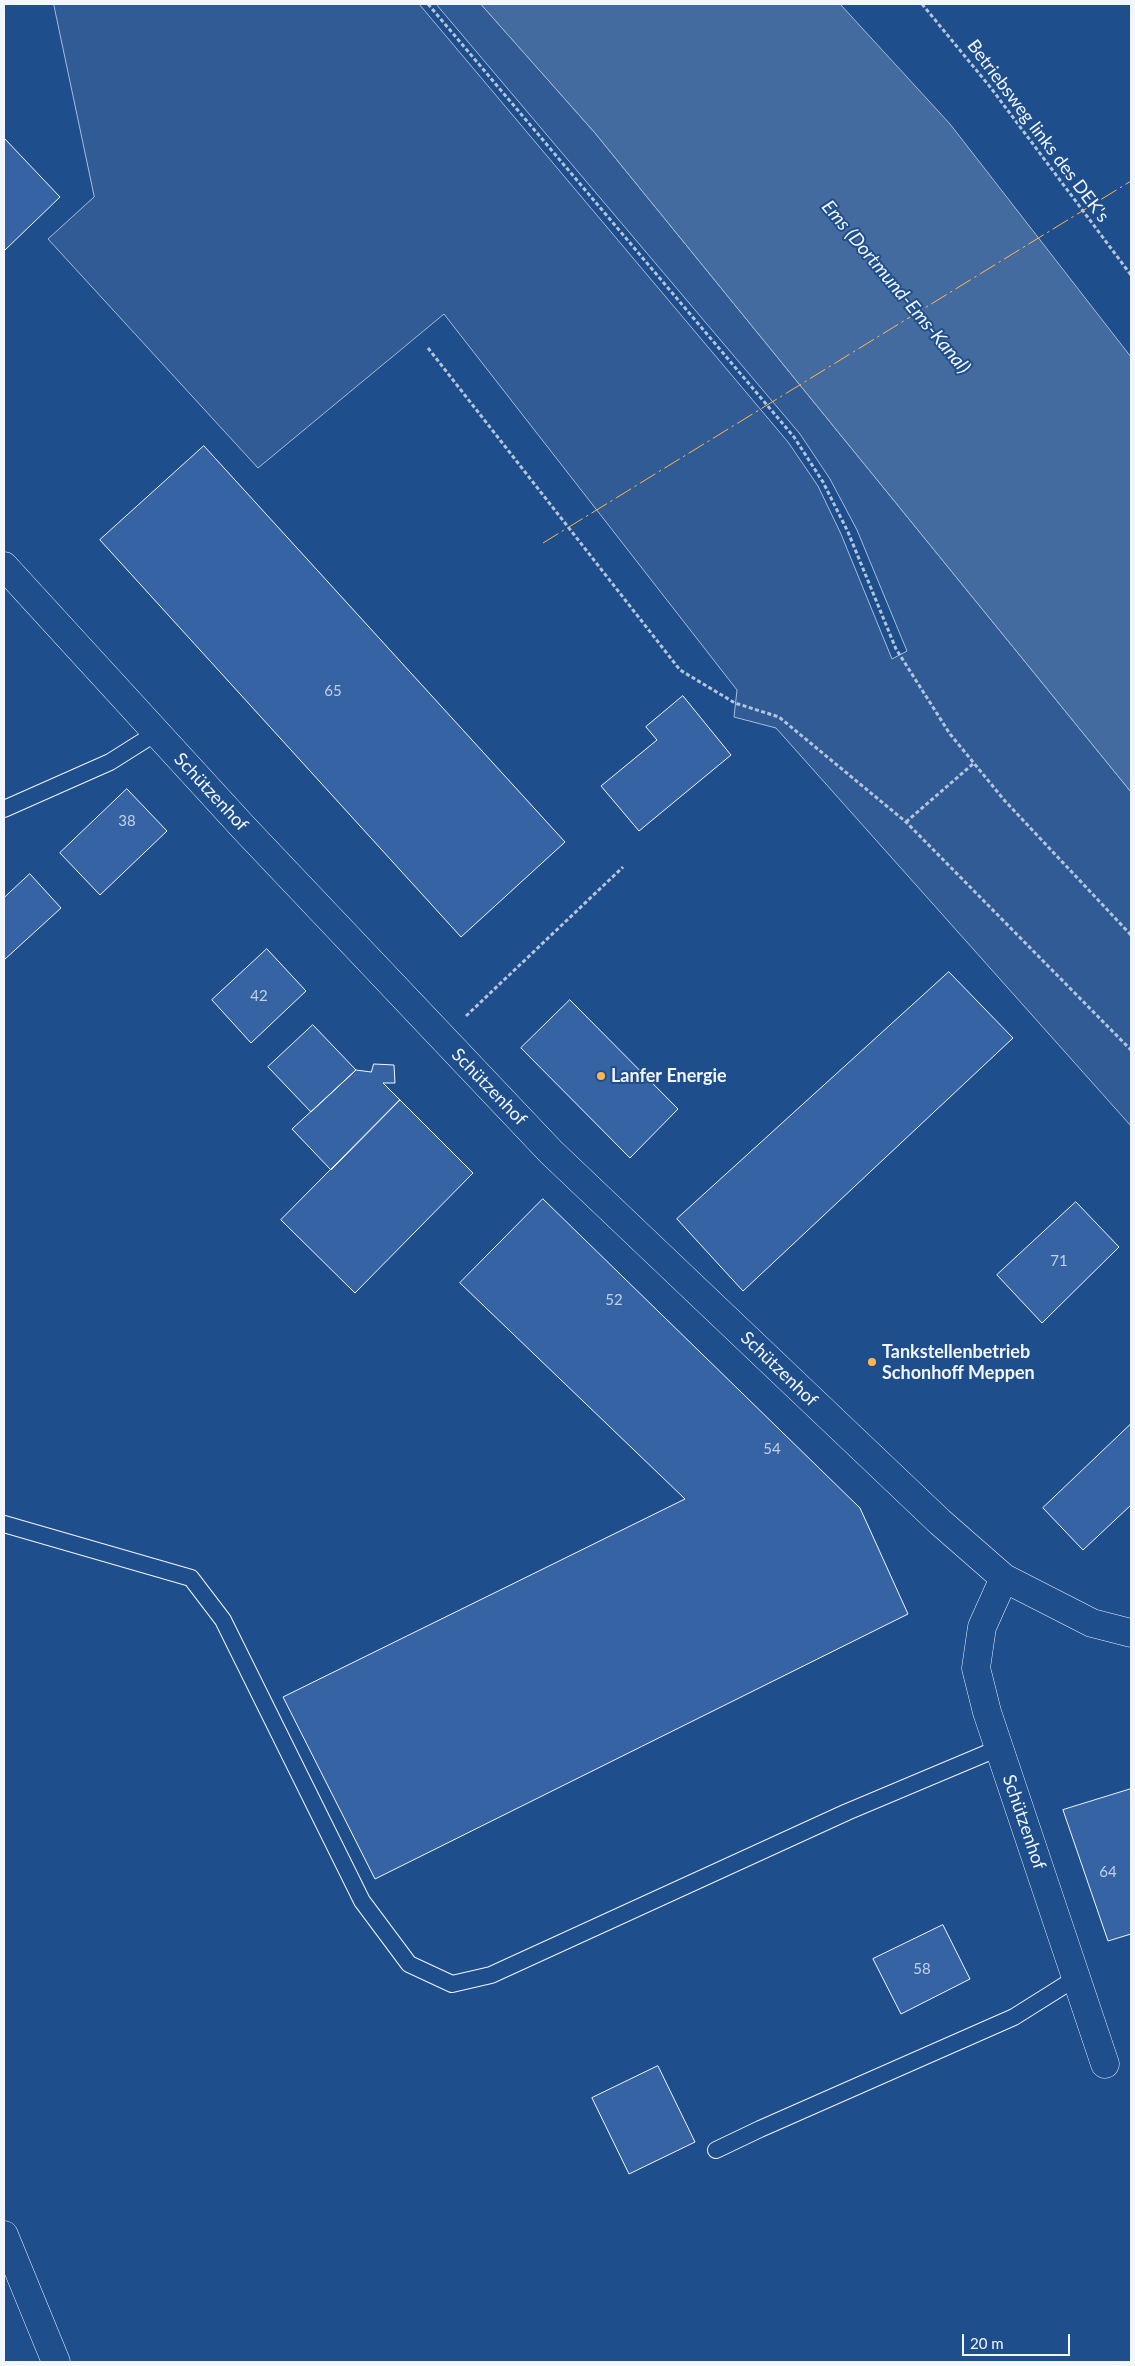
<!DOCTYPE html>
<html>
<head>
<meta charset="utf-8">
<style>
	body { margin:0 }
	#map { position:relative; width:1135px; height:2366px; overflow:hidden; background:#1f4e8c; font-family:Lato,sans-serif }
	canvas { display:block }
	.frame { position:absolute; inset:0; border:5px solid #f2f6ff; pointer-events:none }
	.scale { position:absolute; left:962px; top:2334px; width:108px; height:22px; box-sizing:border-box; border:2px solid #f2f6ff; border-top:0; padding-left:6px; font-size:15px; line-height:18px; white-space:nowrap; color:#f2f6ff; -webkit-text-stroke:4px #1f4e8c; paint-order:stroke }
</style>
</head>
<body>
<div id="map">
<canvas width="1135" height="2366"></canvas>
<div class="frame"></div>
<div class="scale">20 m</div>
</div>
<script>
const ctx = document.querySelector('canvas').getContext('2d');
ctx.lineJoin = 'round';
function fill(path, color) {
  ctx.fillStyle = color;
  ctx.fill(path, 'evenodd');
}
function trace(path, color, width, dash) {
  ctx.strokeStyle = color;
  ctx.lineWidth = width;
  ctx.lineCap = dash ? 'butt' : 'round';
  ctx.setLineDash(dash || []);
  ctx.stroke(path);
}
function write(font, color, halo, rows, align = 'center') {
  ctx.font = font + ' Lato,sans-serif';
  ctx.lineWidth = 4;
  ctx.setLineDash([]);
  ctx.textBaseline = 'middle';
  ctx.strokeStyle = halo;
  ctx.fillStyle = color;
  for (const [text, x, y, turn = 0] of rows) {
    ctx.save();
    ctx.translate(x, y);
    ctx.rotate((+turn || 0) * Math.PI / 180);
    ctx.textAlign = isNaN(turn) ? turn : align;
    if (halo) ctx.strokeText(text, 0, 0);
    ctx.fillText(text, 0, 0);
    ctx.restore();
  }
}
const built = new Path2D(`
	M54,4H419L788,442L818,486L841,534L892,659L907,651L857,530L830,479L800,434L436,4H481L595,133L1131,792V1126L776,728L734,717L737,690L444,314L258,468L48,239L94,197Z`);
fill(built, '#305b95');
trace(built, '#a8bbd7', 1);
const water = new Path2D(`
	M481,4H840L950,124L1131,357V792L595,133Z`);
fill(water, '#446ba0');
trace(water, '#a8bbd7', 1);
const building = new Path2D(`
	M4,138L60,197L4,251Z
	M204,446L565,842L461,937L100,540Z
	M683,696L731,755L639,831L601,786L657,740L646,727Z
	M127,789L167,831L100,895L60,853Z
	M30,874L61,908L4,960V898Z
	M267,949L306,991L251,1043L212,1000Z
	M949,972L1013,1038L743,1291L677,1219Z
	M570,1000L678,1109L630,1158L521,1048Z
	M313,1025L356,1070L311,1112L268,1067Z
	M374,1064L394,1065L395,1083H383L400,1100L331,1170L292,1129L356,1070L371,1072Z
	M400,1100L473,1173L355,1293L281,1220Z
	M543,1199L860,1508L908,1614L375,1879L283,1697L685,1499L460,1283Z
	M1076,1202L1119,1247L1042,1323L997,1275Z
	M1131,1424V1505L1083,1550L1043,1508Z
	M1131,1789V1934L1108,1941L1063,1810Z
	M943,1925L970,1979L901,2014L873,1959Z
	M658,2066L695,2142L629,2174L592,2098Z`);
fill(building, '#3563a3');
trace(building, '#f2f6ff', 1);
const service = new Path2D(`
	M4,809L110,762L156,733
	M4,1524L191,1578L223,1620L362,1901L409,1964L452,1984L491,1975L847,1812L999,1748
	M716,2150L760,2129L1014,2017L1076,1978`);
const minor = new Path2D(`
	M4,566L243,827L551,1152L940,1522L1004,1578L1092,1623L1131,1633
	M1004,1578L982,1627L976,1668L987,1712L1105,2064
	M4,2235L56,2362`);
trace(service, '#f2f6ff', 18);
trace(minor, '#f2f6ff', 29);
trace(new Path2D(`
	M428,4L794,437L823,482L848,532L896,649L950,734L1005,801L1131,935
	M922,4L991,88L1131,275
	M428,348L680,670L735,703L779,717L906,822L1131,1050
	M906,822L974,763
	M466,1016L623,867`), '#b3c4dc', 3, [4, 2.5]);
trace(service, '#1f4e8c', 16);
trace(minor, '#1f4e8c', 28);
trace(new Path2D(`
	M543,543L1131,181`), '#ffb74d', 1, [18, 4, 2.5, 4]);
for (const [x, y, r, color] of [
	[601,1076,5,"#ffb74d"],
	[872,1362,5,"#ffb74d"]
]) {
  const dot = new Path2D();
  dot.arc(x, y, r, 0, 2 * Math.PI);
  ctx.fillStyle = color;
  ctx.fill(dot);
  trace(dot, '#1f4e8c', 2);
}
write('15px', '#c3d1e8', null, [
	["65",333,691],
	["38",127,821],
	["42",259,996],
	["71",1059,1261],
	["52",614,1300],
	["54",772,1449],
	["64",1108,1872],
	["58",922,1969]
]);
write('18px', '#f2f6ff', '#1f4e8c', [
	["Betriebsweg links des DEK's",1038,131,53],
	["Schützenhof",211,792,47],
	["Schützenhof",489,1087,46],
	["Schützenhof",779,1369,44],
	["Schützenhof",1024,1822,71]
]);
write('bold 18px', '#f2f6ff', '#1f4e8c', [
	["Lanfer Energie",611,1076],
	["Tankstellenbetrieb",882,1352],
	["Schonhoff Meppen",882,1373]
], 'left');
write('italic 19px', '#f2f6ff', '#1f4e8c', [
	["Ems (Dortmund-Ems-Kanal)",896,287,50]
]);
</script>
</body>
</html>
